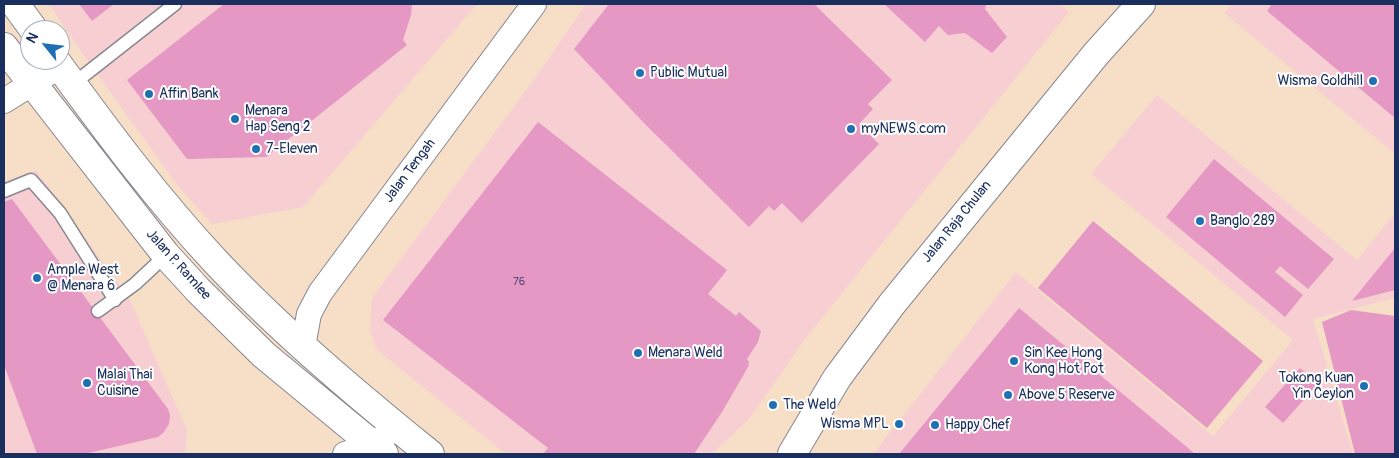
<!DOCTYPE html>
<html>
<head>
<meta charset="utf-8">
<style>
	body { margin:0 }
	#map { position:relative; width:1399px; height:458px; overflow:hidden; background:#f6dfc6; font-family:Pangolin,sans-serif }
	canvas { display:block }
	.frame { position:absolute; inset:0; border:5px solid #1b2f5e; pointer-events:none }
	.north { position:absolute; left:20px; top:20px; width:50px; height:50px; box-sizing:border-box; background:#fff; border:1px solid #a4acbf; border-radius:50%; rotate:299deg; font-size:14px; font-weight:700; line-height:20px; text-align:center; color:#1b2f5e }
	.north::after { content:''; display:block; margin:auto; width:18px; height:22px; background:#1f6fb2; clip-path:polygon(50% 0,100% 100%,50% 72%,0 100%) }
</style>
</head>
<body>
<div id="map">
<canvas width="1399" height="458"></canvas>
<div class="frame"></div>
<div class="north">N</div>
</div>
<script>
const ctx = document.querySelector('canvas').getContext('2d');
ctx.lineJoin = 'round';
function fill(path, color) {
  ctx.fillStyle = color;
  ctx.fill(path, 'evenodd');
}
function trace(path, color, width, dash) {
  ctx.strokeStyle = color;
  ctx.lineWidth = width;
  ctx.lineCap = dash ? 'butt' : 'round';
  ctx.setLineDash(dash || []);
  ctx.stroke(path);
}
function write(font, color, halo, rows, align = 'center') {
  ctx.font = font + ' Pangolin,sans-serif';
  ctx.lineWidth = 4;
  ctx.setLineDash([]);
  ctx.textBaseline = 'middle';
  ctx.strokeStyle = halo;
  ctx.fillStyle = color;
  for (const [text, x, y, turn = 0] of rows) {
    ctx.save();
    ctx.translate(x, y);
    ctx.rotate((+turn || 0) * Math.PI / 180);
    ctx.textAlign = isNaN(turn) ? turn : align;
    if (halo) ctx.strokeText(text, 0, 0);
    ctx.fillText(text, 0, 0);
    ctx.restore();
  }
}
fill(new Path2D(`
	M49,4H477L303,207L212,224L177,185L80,50Z
	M586,4H1061L1069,12L805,339L750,418L712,454H506L376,349L370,329L372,298L535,78Z
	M1232,4H1395V154L1224,13Z
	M1157,95L1357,260L1395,213V298L1313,319L1353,454H873L1016,272L1213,436L1293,340L1091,174Z
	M36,170L130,300L187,430L185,454H4V182Z`), '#f7cfd2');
fill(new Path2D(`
	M79,4H114L92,21Z
	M224,4H412L411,15L403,40L407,45L266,157L187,159L127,80Z
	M609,4H814L892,80L868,104L873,109L859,124L879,144L802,223L782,203L774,211L769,206L749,227L643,122L574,49Z
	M884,4H986L985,9L1007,37L992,53L965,33L948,35L939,26L925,42Z
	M1272,4H1395V118L1267,11Z
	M538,122L727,270L708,294L736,316L739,312L761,331L758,342L747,359L749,362L748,367L722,412L694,454H543L548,448L383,320Z
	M1214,159L1334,259L1308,289L1280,266L1275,272L1303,295L1285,317L1166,217Z
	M12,199L168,409L170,415L169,424L164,432L158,437L84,454H37L4,365V202Z
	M1093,221L1263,361L1207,428L1038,288Z
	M1395,248V290L1352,301Z
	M1019,308L1182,443L1195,454H899Z
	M1351,310L1395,316V454H1355L1322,322Z
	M1300,368L1318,384L1283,423L1265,407Z`), '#e598c4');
const lane = new Path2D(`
	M73,84L175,4
	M4,191L31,180L60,213L115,300
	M98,311L135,284L166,255`);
const street = new Path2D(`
	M4,101L60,66
	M303,346L309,314L320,293L534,4
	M345,454L372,445L397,427`);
const secondary = new Path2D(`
	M15,4L34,30
	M4,47L166,255L198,290L264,355L384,454
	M55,60C106,130 157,199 216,262C281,331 356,394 430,454
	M792,454L837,378L892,304L1096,54L1141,4`);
trace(lane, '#888792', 15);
trace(street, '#888792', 26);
trace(secondary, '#888792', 30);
trace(lane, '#fff', 12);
trace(street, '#fff', 24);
trace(secondary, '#fff', 28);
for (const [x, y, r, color] of [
	[640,73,5,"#1f6fb2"],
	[1373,81,5,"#1f6fb2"],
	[149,94,5,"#1f6fb2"],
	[235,119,5,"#1f6fb2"],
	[851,129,5,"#1f6fb2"],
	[256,149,5,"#1f6fb2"],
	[1200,221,5,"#1f6fb2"],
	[37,278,5,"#1f6fb2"],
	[638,353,5,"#1f6fb2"],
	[1014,361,5,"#1f6fb2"],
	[87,383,5,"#1f6fb2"],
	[1364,386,5,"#1f6fb2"],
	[1008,395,5,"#1f6fb2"],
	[773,405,5,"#1f6fb2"],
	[899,424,5,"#1f6fb2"],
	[935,425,5,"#1f6fb2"]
]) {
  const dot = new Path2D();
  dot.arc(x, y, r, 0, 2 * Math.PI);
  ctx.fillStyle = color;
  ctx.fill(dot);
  trace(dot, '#fff', 2);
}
write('11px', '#4e4978', null, [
	["76",519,282]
]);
write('14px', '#1b2f5e', '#fff', [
	["Public Mutual",650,73],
	["Wisma Goldhill",1363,81,"right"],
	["Affin Bank",159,94],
	["Menara",245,111],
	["Hap Seng 2",245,127],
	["myNEWS.com",861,129],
	["7-Eleven",266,149],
	["Banglo 289",1210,221],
	["Ample West",47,270],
	["@ Menara 6",47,286],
	["Menara Weld",648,353],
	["Sin Kee Hong",1024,353],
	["Kong Hot Pot",1024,369],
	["Malai Thai",97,375],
	["Cuisine",97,391],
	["Tokong Kuan",1354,378,"right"],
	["Yin Ceylon",1354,394,"right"],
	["Above 5 Reserve",1018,395],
	["The Weld",783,405],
	["Wisma MPL",889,424,"right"],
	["Happy Chef",945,425]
], 'left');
write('14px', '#1b2f5e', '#fff', [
	["Jalan Tengah",410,171,-53],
	["Jalan Raja Chulan",957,222,-51],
	["Jalan P. Ramlee",178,265,48]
]);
</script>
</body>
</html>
